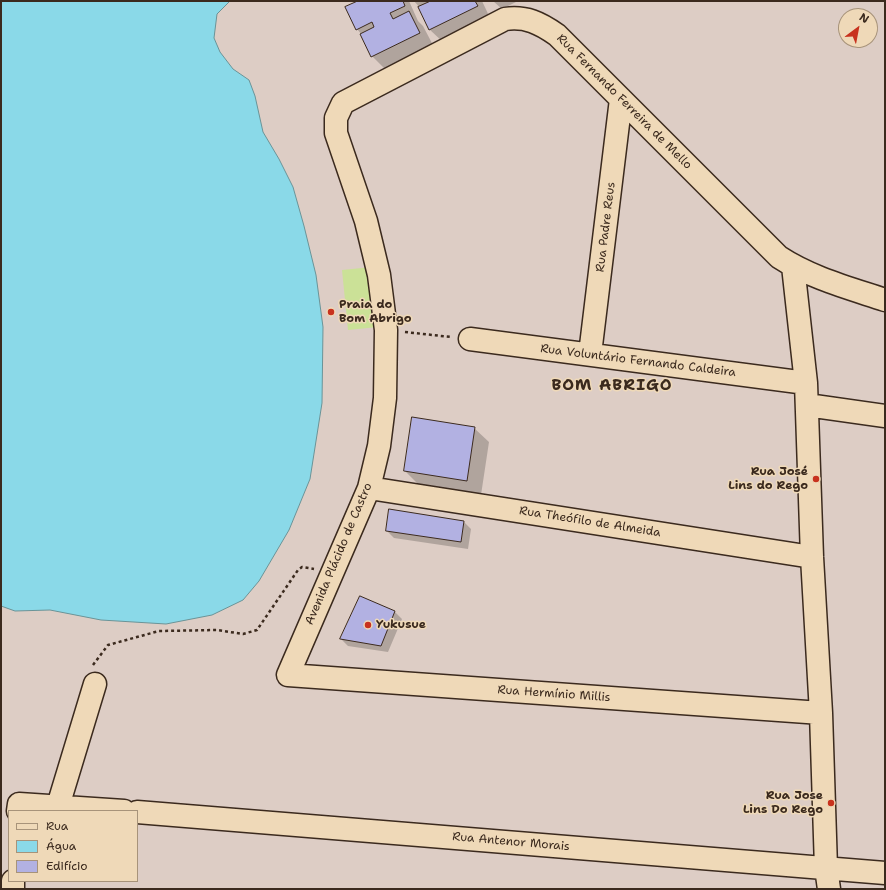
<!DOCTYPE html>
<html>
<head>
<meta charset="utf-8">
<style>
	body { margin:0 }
	#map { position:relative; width:886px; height:890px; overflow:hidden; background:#ddcdc5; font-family:"Shantell Sans",sans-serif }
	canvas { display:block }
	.frame { position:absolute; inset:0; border:2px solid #3b2a1e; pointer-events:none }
	.legend { position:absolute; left:8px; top:810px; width:130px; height:72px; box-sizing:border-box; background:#efd9b8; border:1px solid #a7937a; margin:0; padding:5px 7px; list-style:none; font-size:12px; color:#3b2a1e }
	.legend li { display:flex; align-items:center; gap:8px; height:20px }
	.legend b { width:20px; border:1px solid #a7937a }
	.north { position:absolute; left:838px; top:8px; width:40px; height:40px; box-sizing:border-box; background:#efd9b8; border:1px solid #a7937a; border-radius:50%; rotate:32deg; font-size:11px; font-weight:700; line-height:16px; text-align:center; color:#3b2a1e }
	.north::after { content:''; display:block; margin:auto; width:14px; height:18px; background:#c8321e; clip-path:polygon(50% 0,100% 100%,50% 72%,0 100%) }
</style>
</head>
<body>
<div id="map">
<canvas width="886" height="890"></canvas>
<div class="frame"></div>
<ul class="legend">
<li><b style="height:5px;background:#efd9b8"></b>Rua</li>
<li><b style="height:11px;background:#8ad9e8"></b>Água</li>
<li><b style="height:11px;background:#b2b1e2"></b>Edifício</li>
</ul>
<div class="north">N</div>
</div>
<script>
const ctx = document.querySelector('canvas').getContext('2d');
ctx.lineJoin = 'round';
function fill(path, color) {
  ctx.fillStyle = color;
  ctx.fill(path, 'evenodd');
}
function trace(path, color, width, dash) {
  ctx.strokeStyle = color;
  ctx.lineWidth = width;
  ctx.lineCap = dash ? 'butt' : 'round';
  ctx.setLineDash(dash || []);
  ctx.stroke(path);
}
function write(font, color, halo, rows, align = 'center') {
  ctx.font = font + ' "Shantell Sans",sans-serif';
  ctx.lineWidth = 3;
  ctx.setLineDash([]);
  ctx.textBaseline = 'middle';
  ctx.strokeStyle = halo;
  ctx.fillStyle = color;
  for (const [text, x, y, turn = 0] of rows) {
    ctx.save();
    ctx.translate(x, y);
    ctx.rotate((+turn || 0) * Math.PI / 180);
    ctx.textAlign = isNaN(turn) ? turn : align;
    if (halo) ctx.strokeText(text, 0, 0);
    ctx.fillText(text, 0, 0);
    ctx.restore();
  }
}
fill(new Path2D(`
	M372,267L378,327L348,330L342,270Z`), '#cbe197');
const water = new Path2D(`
	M1,1H230L217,14L214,38L220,52L233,69L249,80L255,96L263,132L279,159L293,187L304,226L316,275L323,327L322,403L310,479L289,530L259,581L243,600L212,615L166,624L101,620L50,610L15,611L1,606Z`);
fill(water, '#8ad9e8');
trace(water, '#6a9397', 1);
fill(new Path2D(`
	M360,1H409L418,21L423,26L434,47L386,70L372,56L362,35L357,29Z
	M414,1H482L491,20L444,43L429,29L420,8Z
	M493,1H518L502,9Z
	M474,428L489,442L481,495L419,485L405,471Z
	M464,522L471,529L468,549L394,538L387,531Z
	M360,597L395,612L402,619L388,652L348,646L341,639Z`), '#0003');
const building = new Path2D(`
	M358,1H403L405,6L390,13L393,19L409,11L420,33L371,57L360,34L374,27L372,22L356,30L345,7Z
	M431,1H475L478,6L429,30L418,7Z
	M412,417L475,427L467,481L404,471Z
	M389,509L464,521L461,542L386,531Z
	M360,596L395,611L381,646L340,639Z`);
fill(building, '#b2b1e2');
trace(building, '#3b2a1e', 1);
const minor = new Path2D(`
	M793,266L806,383L812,557L821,713L826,868L829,889
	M470,339L806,383
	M590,354L621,99
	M807,405L885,416
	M369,488L812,557
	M821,713L288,675L369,488L379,446L385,398L386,330L379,275L366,221L336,133V118L343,103L505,19C526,16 540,23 557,35L779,257C811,278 849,288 885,300
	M58,806L95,684
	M18,811L19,804L124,811
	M137,812L885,873
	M13,889V881`);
trace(minor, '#3b2a1e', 25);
trace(new Path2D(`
	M405,332L451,337
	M93,665L108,645L159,631L217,630L243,634L257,630L298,570L302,567L314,569`), '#3b2a1e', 2.5, [3, 3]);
trace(minor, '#efd9b8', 22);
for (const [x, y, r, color] of [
	[331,312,4,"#c8321e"],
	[816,479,4,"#c8321e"],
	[368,625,4,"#c8321e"],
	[831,803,4,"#c8321e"]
]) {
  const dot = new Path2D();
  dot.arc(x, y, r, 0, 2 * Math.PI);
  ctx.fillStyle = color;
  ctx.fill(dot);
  trace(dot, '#efd9b8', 1.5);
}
write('12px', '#3b2a1e', '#efd9b8', [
	["Rua Fernando Ferreira de Mello",624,102,45],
	["Rua Padre Reus",606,227,-83],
	["Rua Voluntário Fernando Caldeira",638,361,7],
	["Rua Theófilo de Almeida",590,522,9],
	["Avenida Plácido de Castro",339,554,-67],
	["Rua Hermínio Millis",554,694,4],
	["Rua Antenor Morais",511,842,5]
]);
write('bold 12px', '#3b2a1e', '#efd9b8', [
	["Praia do",339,305],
	["Bom Abrigo",339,319],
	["Rua José",808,472,"right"],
	["Lins do Rego",808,486,"right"],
	["Yukusue",376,625],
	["Rua Jose",823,796,"right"],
	["Lins Do Rego",823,810,"right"]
], 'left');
ctx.letterSpacing = '1px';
write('bold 16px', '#3b2a1e', '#efd9b8', [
	["BOM ABRIGO",612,386]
]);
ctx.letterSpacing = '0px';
</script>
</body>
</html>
